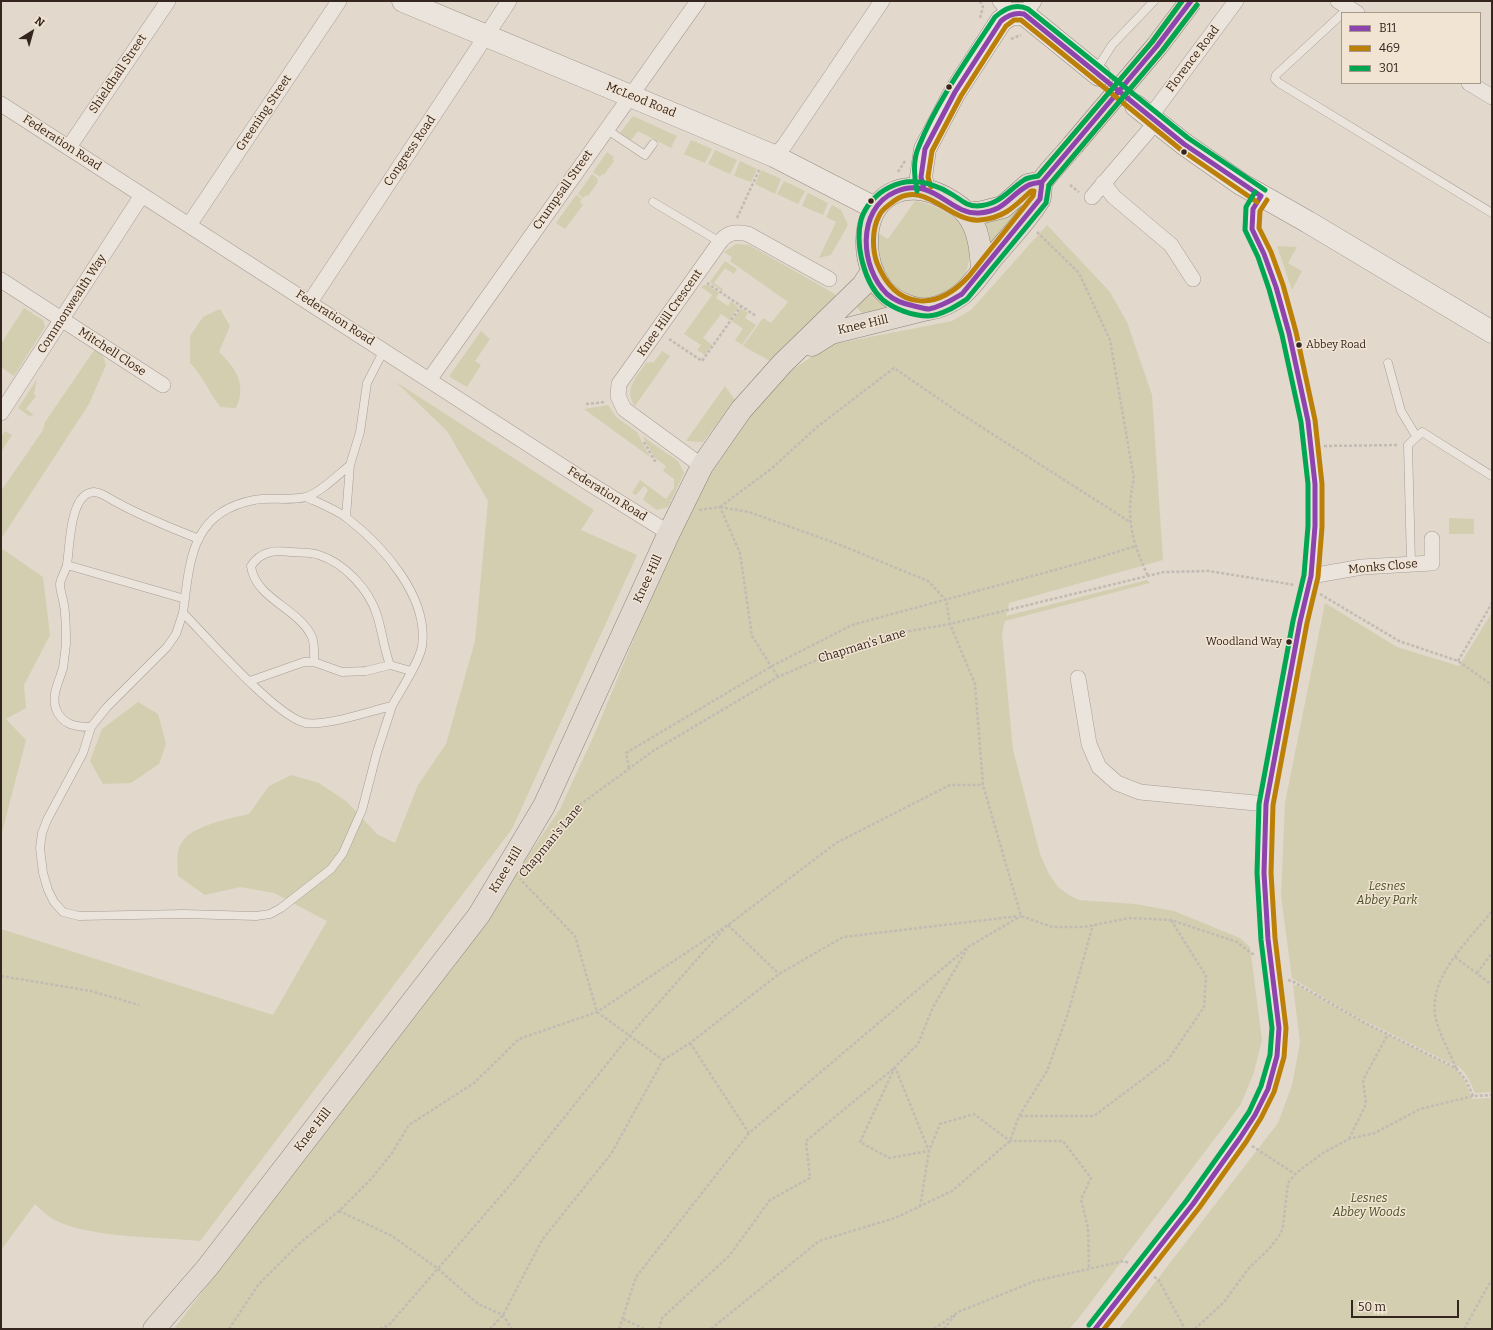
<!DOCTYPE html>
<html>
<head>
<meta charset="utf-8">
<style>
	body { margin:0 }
	#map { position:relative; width:1493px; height:1330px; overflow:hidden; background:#e2d8cc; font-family:Bitter,serif }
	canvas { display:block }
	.frame { position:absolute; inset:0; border:2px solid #34261f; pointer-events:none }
	.legend { position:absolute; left:1341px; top:12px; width:140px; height:72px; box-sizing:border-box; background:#f2e4d3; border:1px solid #a6988b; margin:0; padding:5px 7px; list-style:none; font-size:12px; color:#34261f }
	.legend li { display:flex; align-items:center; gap:8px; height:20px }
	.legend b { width:20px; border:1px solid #a6988b }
	.north { position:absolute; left:12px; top:12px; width:40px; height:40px; -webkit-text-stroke:3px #f2e4d3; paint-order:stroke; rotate:37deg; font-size:11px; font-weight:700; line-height:16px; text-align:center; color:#34261f }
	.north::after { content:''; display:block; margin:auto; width:14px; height:18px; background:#34261f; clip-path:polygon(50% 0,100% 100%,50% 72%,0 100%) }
	.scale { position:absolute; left:1351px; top:1300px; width:108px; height:18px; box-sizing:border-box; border:2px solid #34261f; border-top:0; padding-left:5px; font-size:12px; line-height:14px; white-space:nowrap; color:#34261f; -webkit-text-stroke:3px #f2e4d3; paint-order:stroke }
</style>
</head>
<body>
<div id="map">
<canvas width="1493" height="1330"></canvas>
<div class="frame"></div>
<ul class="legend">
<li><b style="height:5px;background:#8e44ad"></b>B11</li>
<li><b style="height:5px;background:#bc8009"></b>469</li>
<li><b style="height:5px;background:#00a651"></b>301</li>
</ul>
<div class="north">N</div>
<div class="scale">50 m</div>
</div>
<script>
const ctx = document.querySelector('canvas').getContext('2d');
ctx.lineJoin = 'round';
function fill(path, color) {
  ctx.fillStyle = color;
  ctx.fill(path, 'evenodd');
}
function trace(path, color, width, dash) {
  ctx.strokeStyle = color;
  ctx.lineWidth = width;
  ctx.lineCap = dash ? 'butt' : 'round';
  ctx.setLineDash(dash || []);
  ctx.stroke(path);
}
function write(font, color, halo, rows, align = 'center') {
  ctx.font = font + ' Bitter,serif';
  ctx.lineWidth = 3;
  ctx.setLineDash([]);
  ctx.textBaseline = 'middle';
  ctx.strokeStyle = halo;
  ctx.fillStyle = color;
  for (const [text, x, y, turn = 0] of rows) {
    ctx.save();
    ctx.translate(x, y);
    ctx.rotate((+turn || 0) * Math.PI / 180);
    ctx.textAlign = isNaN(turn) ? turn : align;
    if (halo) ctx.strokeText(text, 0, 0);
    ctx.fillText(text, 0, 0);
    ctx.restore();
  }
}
fill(new Path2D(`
	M633,116L677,136L671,148L638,131L631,140L620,133Z
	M691,140L712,149L705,163L684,154Z
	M715,150L737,160L730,174L708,164Z
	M607,152L614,157L612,159L614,161L604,175L602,174L600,177L593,172Z
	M740,161L757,169L751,182L734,176Z
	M761,170L781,179L775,194L755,184Z
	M592,174L598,179L597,181L598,182L588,196L586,195L583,198L578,194Z
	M784,181L805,191L798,204L777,194Z
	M808,193L828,203L823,215L802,206Z
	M576,195L582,199L580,202L583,205L565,229L556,223Z
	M915,201C936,205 961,215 967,238C987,309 876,328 878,233L888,239Z
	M832,205L841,210L848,225L831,255L819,258L836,222L826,217Z
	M1017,206L1021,208L991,245L989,232L984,222Z
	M1047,225L1110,292L1127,322L1152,395L1163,560L1009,603L1006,616L1147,580L1150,583L1005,621L1002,634L1013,750L1040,854L1049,874L1058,887L1069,895L1079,900L1135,904L1174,911L1240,938L1250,947L1262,1040L1254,1072L1241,1104L1078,1319L1069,1329H174L465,948L560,809L595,733L664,566L709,473L748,415L792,370L829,345L952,321L971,310Z
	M736,244L749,245L835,294V298L770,361L743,346L763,318L771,323L788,302L730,261L732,257L724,252Z
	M1277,246L1297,247L1288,263L1302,271L1292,290Z
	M725,261L737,269L734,274L725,268L714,283L723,289L722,291L710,282Z
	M704,285H708L719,293L716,298L728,306L731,301L738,307L730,320L721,314L703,338L712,345L705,355L697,350L701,345L684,334L712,295L701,287Z
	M870,288L893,311L866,318L853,303Z
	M24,308L43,320L45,327L14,376L1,367V344Z
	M741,308L748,313L745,318L756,325L742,345L735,340L743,329L732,321Z
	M220,309L230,326L219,352C236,368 247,385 236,408L220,407C209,392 203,376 190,363V336L203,317Z
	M481,331L490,339L475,361L481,365L467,387L450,377V375Z
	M95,349L102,353L106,365L89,404L1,539V491L43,430L45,422Z
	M662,351L670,356L635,406C623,390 637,376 646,363L654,362Z
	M37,379L34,394L36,396L26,409L34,415L29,416L18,408Z
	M396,382L594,510L581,530L637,555L512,829L200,1241C160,1237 89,1238 55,1220C47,1216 41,1210 35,1204L1,1250V929L273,1015L327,921L274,893L240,887L205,895L178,876C178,868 176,856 179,848C186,826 228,819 249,814L269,786L291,775L319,783L347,802L377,834L395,843L418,785L446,744L475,641L488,501L447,431Z
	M725,386L735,400L703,442L686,441Z
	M608,405L616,417L637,432L650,457L584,409Z
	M5,431L12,435L1,452V437Z
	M642,436L678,461L684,473L668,507L657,510L643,500L648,490L644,486L636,495L632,493L640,480L666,499L674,488V479L663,471L666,466L655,458Z
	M1449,518L1474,519V534H1449Z
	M1,548L43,577L50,635L24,685L26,708L6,719L26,740L1,836Z
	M1325,603L1397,647L1459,666L1492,612V1092L1475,1093C1470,1081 1465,1067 1452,1064L1351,1014L1292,978L1281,896L1285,803Z
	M138,702L158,714L166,744L159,764L131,783L103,784L90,761L102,729Z
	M1293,985L1298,986L1368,1025L1456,1069L1465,1081L1472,1099L1492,1098V1329H1119L1278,1123L1292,1085L1300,1043Z`), '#d3ceb0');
const lane = new Path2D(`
	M1342,14L1276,75L1275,79L1279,83L1492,213
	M1096,70L1112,45L1154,1
	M606,129L645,155L653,144
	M653,202L720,242
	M1388,363L1401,411L1416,436
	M350,465L360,432L367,383L384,350
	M306,497C319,503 335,509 347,518C383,546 429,597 422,646C420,661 400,691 392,706C370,711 328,726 306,723C277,718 207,637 183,613C190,560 191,512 254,500C270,497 289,501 306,497C320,493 339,474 350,465L346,517
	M1411,563L1408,445L1422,432L1492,476
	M67,565L185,599
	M183,613L176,634L167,647L107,707L91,727L83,753L47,820L42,833L40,848L43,873L48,890L54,902L63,912L79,916L184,914L256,916L270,914L281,908L331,869L343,853L362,810L377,752L392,706
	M314,662L342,672L366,671L390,665
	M250,681L304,662H314C314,654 315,645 312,637C299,608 255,599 251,566C261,551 274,550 291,552C300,553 311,552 319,555C344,563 369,589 377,615C382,631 384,649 390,665L411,671
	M91,727C76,727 62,725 56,709C51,695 59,682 63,668C64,661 65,652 66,644C66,632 66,617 64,605C63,598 60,591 60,584C61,577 66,571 67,564C70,548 69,493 94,492C101,492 110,499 116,502C143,517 171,528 199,539`);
const street = new Path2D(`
	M1000,1L1011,14
	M1338,1L1357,13
	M1024,14L1034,1
	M1469,83L1492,97
	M1,104L579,477L669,533
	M1150,117L1236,1
	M69,147L168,1
	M774,156L784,146L882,1
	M1103,183L1114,197L1171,245L1193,279
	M1092,197L1156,122
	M189,225L339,1
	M1,280L163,385
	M310,302L509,1
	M429,380L698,1
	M1,413L142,195
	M702,466L624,409L618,396L619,384L720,242C727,232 736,231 748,234L829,279
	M1311,576L1362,567L1432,563V539
	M1078,678L1089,744L1099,767L1117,783L1140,792L1266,804
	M1095,1329L1193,1204L1240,1138L1255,1115L1268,1089L1277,1056L1279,1028L1268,939L1264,873L1266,804L1300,622L1311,576L1315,526V484L1308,421L1289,333L1276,287L1264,254L1252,229L1253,209L1261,196`);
const secondary = new Path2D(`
	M403,1L774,156L875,208
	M1136,106L1184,144L1241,184L1308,222L1492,332
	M924,189L921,177L925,149L955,92L1001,21L1011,14H1024L1099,75`);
const primary = new Path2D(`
	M966,212L979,213L1003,207L1028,185L1042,182
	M982,270C981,251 979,228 966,213C961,206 951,201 944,197C904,176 867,196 867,242C867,258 871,273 881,287C892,301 911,311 929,309C941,307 953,301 962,294C974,284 983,269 993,257C1008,239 1026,221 1039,200C1042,194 1039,186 1043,180C1052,168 1063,157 1073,145
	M812,345L831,333L923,310
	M154,1329L207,1268L479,915L544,806L669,533L702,466L741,410L782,364L863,285L872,271`);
trace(lane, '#a79e96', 9);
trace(street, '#a79e96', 16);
trace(secondary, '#968d85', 23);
trace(primary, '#8c847c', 23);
trace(new Path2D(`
	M980,1L983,7L980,18
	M1011,39L1021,35
	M898,172L905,161
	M1070,185L1079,192
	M737,218L760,168
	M1037,232L1079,273L1110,340L1134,479C1125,515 1132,543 1148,576
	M707,283L756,316
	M669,339L702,361L741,306
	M586,404L605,402
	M644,442L656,463
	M1324,446L1399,445
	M720,507L749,512L838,544L928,581L946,600L950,624L975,684L983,785L1021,916L1052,927H1084L1129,918L1171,920L1237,942L1251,953L1255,955
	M720,507L771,469L817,427L894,368L958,412L1130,522
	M699,510L720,507L740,553L752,636L778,677
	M1320,594L1399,641L1458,661L1489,683L1492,687
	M1458,661L1492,603
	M629,768L626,753L772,666L852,625L1084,562L1136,546
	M532,863L577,807L653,751L778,677L835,652L898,633L950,624L1164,572L1209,571L1295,585
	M728,925L779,974
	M1455,957L1492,985
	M1477,973L1492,953
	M1,976L91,991L139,1005
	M1288,980L1292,981L1365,1023L1456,1068L1466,1080L1473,1096
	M690,1043L749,1133
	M663,1060L690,1043L779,974L843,937L1019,916
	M895,1067L860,1142L889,1158L929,1151L895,1067L918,1044L933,1007L967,949
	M1456,1068C1450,1052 1440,1036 1436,1019C1426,979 1469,940 1492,911
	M1020,1116H1094L1168,1060L1204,1007L1206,976L1171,920
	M1349,1139L1366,1104L1363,1080L1388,1034
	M1252,1146L1295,1174
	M920,1207L929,1151L940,1124L974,1114L1010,1141H1063L1091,1178L1081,1199L1088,1228L1089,1269
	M339,1211L392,1236L437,1268L478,1304L503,1315L512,1329
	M1154,1277L1158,1279L1185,1329
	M623,1319L645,1329
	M229,1329L258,1285L300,1243L339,1211L371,1179L392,1153L409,1125L474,1083L519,1039L597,1012L728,925L836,843L950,785H983
	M380,1329L389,1325L512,1183L630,1035L724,929
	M490,1329L503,1315L542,1240L611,1154L663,1060L597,1012L575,936L520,879
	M619,1329L636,1277L749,1133L968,947L1021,916
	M659,1329L662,1318L729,1256L770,1200L810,1178L806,1141L893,1069
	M711,1329L819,1241L895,1218L952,1191L1010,1141L1019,1116L1047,1071L1068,1013L1093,925
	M934,1329L958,1312L1035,1281L1124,1261L1129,1263
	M944,1329L955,1315
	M1195,1329L1224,1302L1249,1268L1269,1249L1281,1233L1283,1226L1288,1183L1295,1174L1323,1153L1349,1139L1375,1133L1420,1109L1473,1096L1492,1095
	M1464,1329L1492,1279`), '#c2bbb4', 2.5, [3, 2]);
trace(lane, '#eae4dd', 8);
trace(street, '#eae4dd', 15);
trace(secondary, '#eae4dd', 22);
trace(primary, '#e1d9cf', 22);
const primaryBridge = new Path2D(`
	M1073,145L1157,46L1191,1`);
trace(primaryBridge, '#8c847c', 23, []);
trace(primaryBridge, '#e1d9cf', 22);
trace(new Path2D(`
	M1042,182L1040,199L962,294C952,300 941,307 929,309C925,309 919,307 914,306C904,304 895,301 887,294C860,268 856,209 895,192C934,175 949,215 979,213C1005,211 1008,197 1027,186C1031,183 1038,183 1042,182Z
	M1042,182L1157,46L1191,1
	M924,189L921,177L925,149L955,92L1001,21C1008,15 1015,12 1024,14L1184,144L1261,196
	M1095,1329L1193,1204L1240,1138L1255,1115L1268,1089L1277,1056L1279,1028L1268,939L1264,873L1266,804L1300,622L1311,576L1315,526V484L1308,421L1289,333L1276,287L1264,254L1252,229L1253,209L1261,196`), '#8e44ad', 5);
trace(new Path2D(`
	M1038,176L1152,42L1182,1
	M1049,185L1162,51L1197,5
	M931,187L928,177L932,151L961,96L1006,26L1014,20H1021L1180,149L1257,202
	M1031,191H1034L1033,196L969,276C936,312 896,310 877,263C872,249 872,229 879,216C882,209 888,206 894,201C924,178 950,223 980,220C1004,218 1014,207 1031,191Z
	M1104,1329L1199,1208L1246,1142L1261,1118L1274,1092L1284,1057L1286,1028L1275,938L1271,873L1273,805L1307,623L1318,577L1322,527V484L1315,420L1296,332L1283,285L1271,252L1259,228L1260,211L1267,200`), '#bc8009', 5);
trace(new Path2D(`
	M1182,1L1152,42L1038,176C1034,177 1028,177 1024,180C1007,191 1000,205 977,206C967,206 961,200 953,195C934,183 912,176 890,187C877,193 865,206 861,220C855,245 864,283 883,300C894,309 913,316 928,316C941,316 956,306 967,299L1046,203L1049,185L1162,51L1197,5
	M917,191C914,177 913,159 919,146C937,101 969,57 995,17C1005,8 1016,3 1028,9L1188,138L1265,190
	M1089,1325L1187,1200L1234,1134L1249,1112L1261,1086L1270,1055L1272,1028L1261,940L1257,873L1259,804L1293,621L1304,575L1308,526V484L1301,422L1282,335L1269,289L1258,257L1245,230L1246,207L1255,192`), '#00a651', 5);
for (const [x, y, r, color] of [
	[949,87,3.5,"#34261f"],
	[1184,152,3.5,"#34261f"],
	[871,201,3.5,"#34261f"],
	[1299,345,3.5,"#34261f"],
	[1289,642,3.5,"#34261f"]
]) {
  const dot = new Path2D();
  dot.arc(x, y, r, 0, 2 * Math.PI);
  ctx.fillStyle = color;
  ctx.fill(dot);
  trace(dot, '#f2e4d3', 1.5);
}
write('11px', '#34261f', '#f2e4d3', [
	["Abbey Road",1306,345],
	["Woodland Way",1282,642,"right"]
], 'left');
write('12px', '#34261f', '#f2e4d3', [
	["Florence Road",1193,59,-53],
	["Shieldhall Street",118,74,-56],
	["McLeod Road",641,100,22],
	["Greening Street",264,113,-56],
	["Federation Road",62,143,33],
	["Congress Road",410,151,-56],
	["Crumpsall Street",563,190,-55],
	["Commonwealth Way",72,304,-57],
	["Knee Hill Crescent",670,313,-55],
	["Federation Road",335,318,33],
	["Knee Hill",863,325,-13],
	["Mitchell Close",112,352,33],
	["Federation Road",607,494,32],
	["Monks Close",1383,567,-5],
	["Knee Hill",648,579,-65],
	["Chapman's Lane",862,646,-17],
	["Chapman's Lane",551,841,-50],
	["Knee Hill",506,870,-59],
	["Knee Hill",313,1130,-52]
]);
write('italic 12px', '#4a4f27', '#f2e4d3', [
	["Lesnes",1387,887],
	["Abbey Park",1387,901],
	["Lesnes",1369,1199],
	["Abbey Woods",1369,1213]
]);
</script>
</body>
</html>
